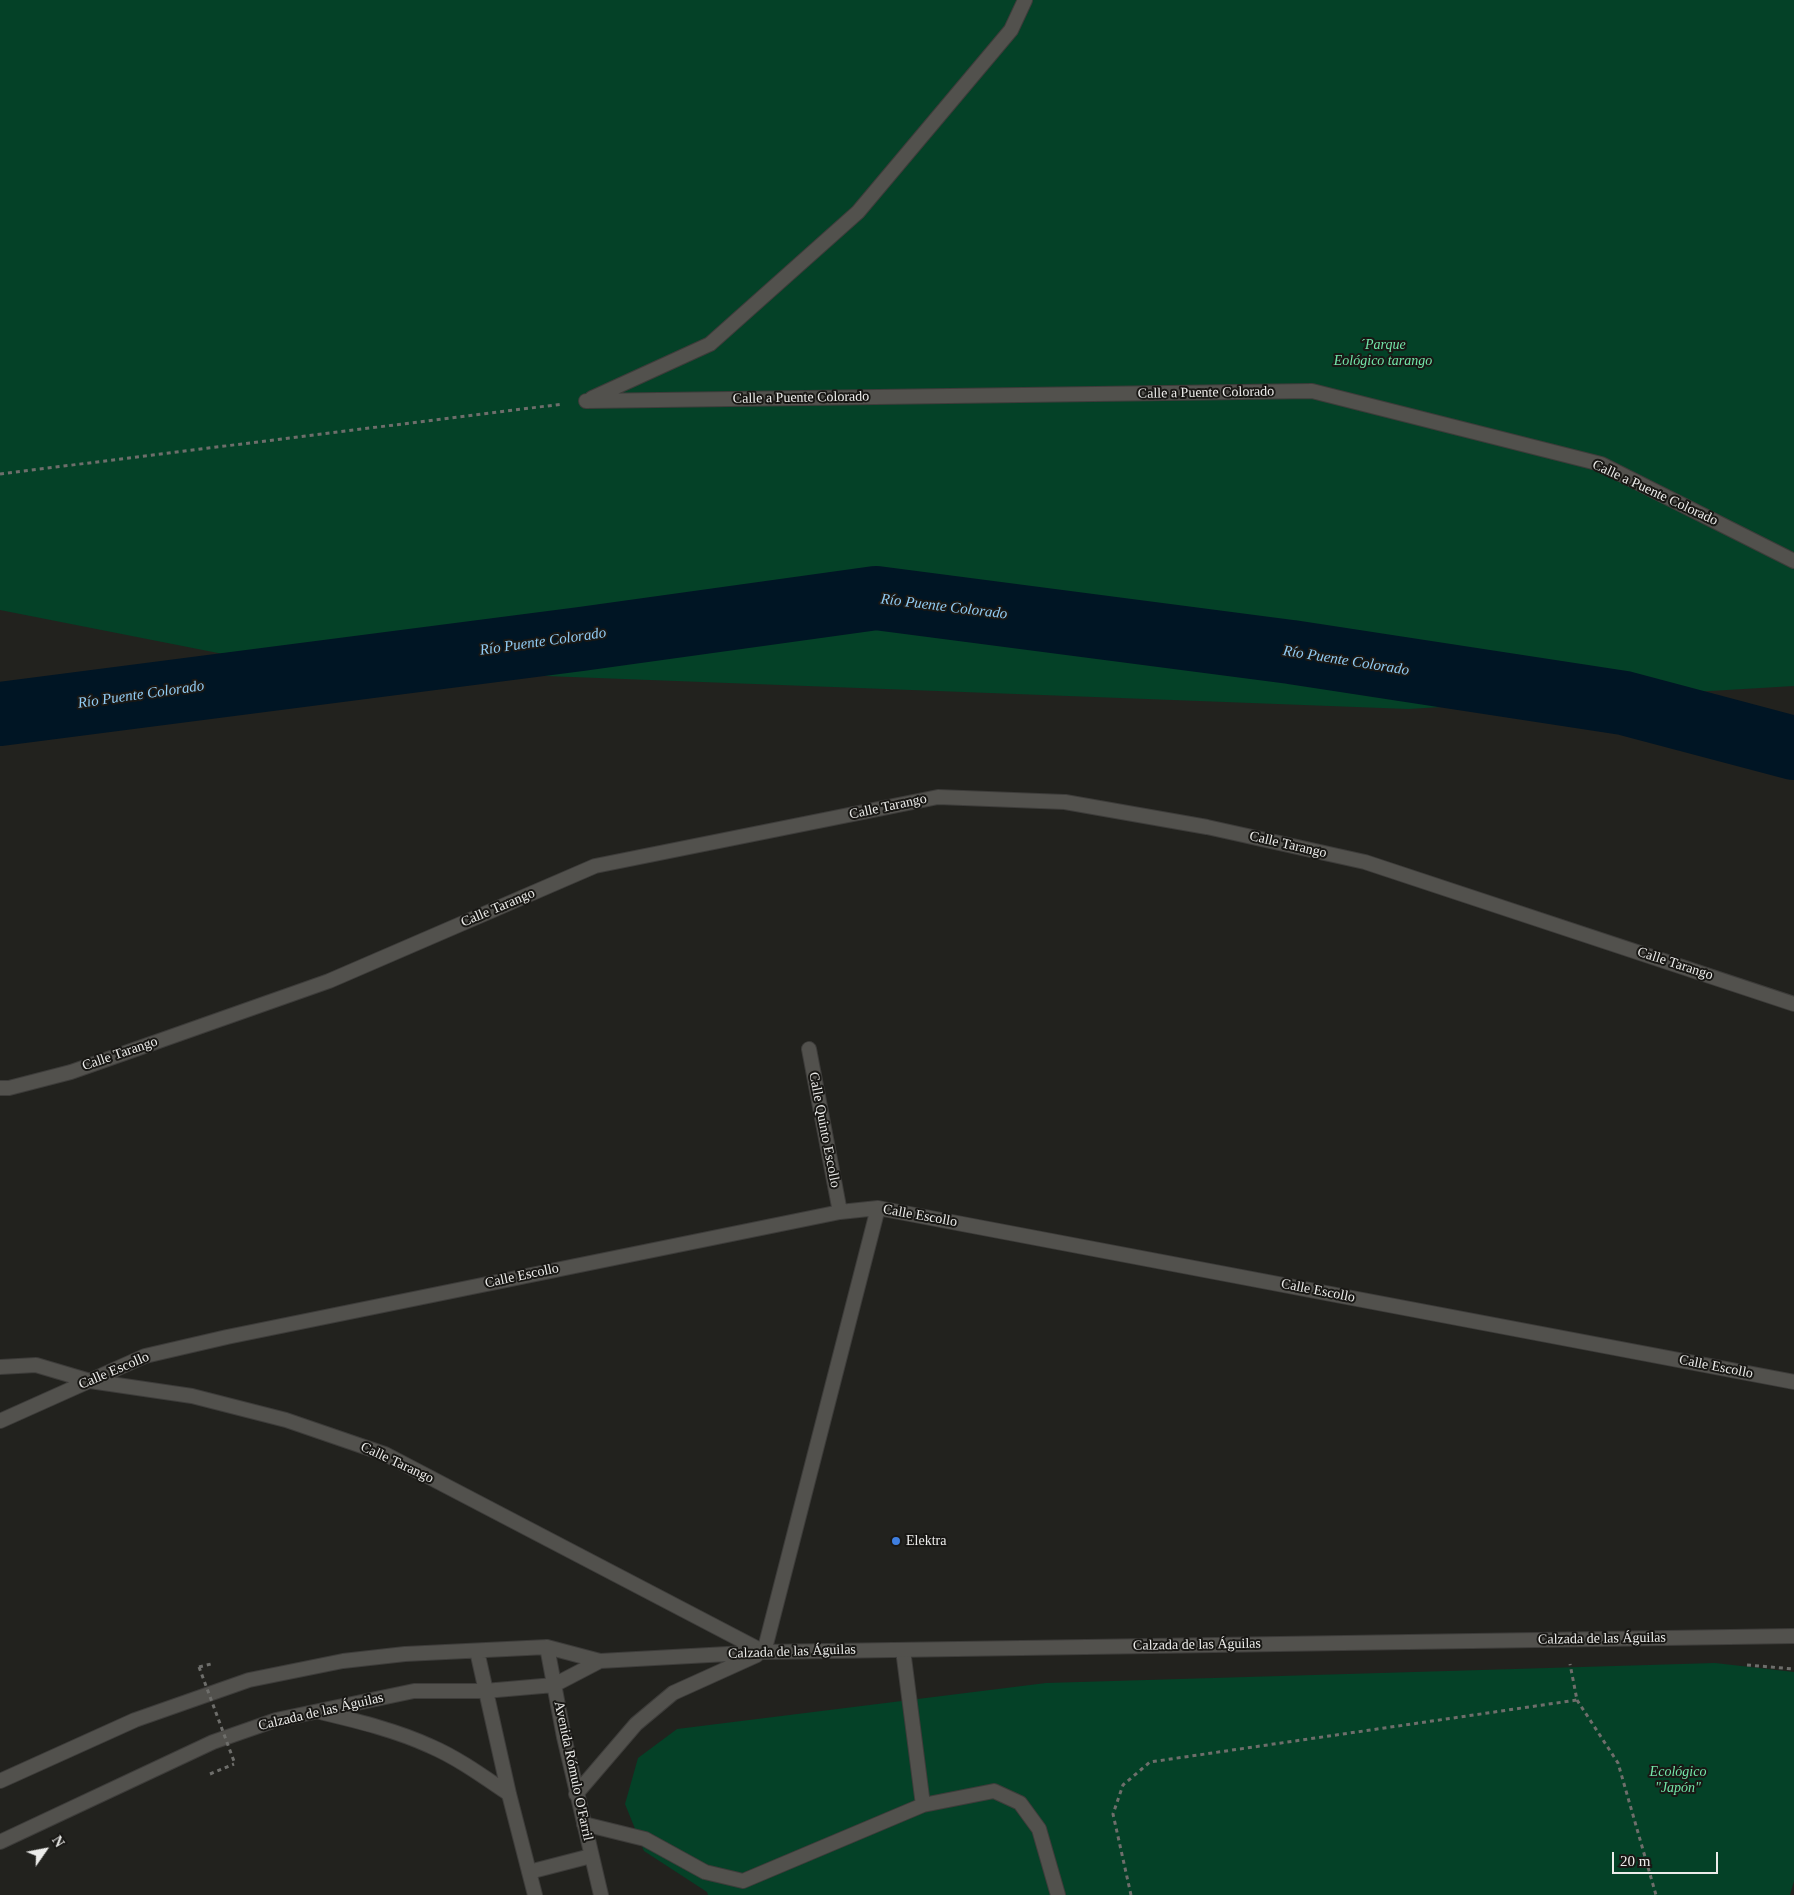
<!DOCTYPE html>
<html>
<head>
<meta charset="utf-8">
<style>
	body { margin:0 }
	#map { position:relative; width:1794px; height:1895px; overflow:hidden; background:#22221e; font-family:"Times New Roman",serif }
	canvas { display:block }
	.north { position:absolute; left:20px; top:1825px; width:50px; height:50px; -webkit-text-stroke:4px #191815; paint-order:stroke; rotate:57deg; font-size:14px; font-weight:700; line-height:20px; text-align:center; color:#ececea }
	.north::after { content:''; display:block; margin:auto; width:18px; height:22px; background:#ececea; clip-path:polygon(50% 0,100% 100%,50% 72%,0 100%) }
	.scale { position:absolute; left:1612px; top:1852px; width:106px; height:22px; box-sizing:border-box; border:2px solid #ececea; border-top:0; padding-left:6px; font-size:15px; line-height:18px; white-space:nowrap; color:#ececea; -webkit-text-stroke:4px #191815; paint-order:stroke }
</style>
</head>
<body>
<div id="map">
<canvas width="1794" height="1895"></canvas>
<div class="north">N</div>
<div class="scale">20 m</div>
</div>
<script>
const ctx = document.querySelector('canvas').getContext('2d');
ctx.lineJoin = 'round';
function fill(path, color) {
  ctx.fillStyle = color;
  ctx.fill(path, 'evenodd');
}
function trace(path, color, width, dash) {
  ctx.strokeStyle = color;
  ctx.lineWidth = width;
  ctx.lineCap = dash ? 'butt' : 'round';
  ctx.setLineDash(dash || []);
  ctx.stroke(path);
}
function write(font, color, halo, rows, align = 'center') {
  ctx.font = font + ' "Times New Roman",serif';
  ctx.lineWidth = 4;
  ctx.setLineDash([]);
  ctx.textBaseline = 'middle';
  ctx.strokeStyle = halo;
  ctx.fillStyle = color;
  for (const [text, x, y, turn = 0] of rows) {
    ctx.save();
    ctx.translate(x, y);
    ctx.rotate((+turn || 0) * Math.PI / 180);
    ctx.textAlign = isNaN(turn) ? turn : align;
    if (halo) ctx.strokeText(text, 0, 0);
    ctx.fillText(text, 0, 0);
    ctx.restore();
  }
}
fill(new Path2D(`
	M0,0H1794V686L1408,709L284,666L0,610Z
	M1715,1663L1794,1672V1881L1790,1895H708L707,1892L644,1851L625,1804L638,1758L677,1729L1046,1683Z`), '#044127');
trace(new Path2D(`
	M0,714L581,639L876,598L1291,652L1624,703L1794,748`), '#001524', 64);
const service = new Path2D(`
	M903,1650L923,1805L994,1791L1020,1803L1039,1829L1058,1895
	M584,1824L645,1839L705,1872L743,1881L923,1805`);
const minor = new Path2D(`
	M592,398L710,344L858,212L1011,30L1025,0
	M586,401L1312,391L1601,464L1794,561
	M809,1049L840,1212
	M0,1088H9L71,1072L329,981L595,866L938,797L1065,802L1207,827L1365,862L1794,1004
	M0,1367L36,1365L90,1381L192,1396L286,1420L385,1454L764,1652L878,1208
	M0,1421L145,1356L227,1337L840,1212L878,1208L1794,1382`);
const secondary = new Path2D(`
	M547,1647L564,1737L601,1895
	M477,1651L509,1794L535,1895
	M320,1712C357,1721 395,1730 430,1746C458,1758 484,1777 509,1794
	M0,1781L135,1720L249,1680L343,1661L405,1654L547,1647L600,1661L764,1652L1794,1636
	M576,1794L636,1724L673,1693L757,1655
	M0,1842L213,1742L276,1720L414,1691H485L554,1685L600,1661
	M529,1872L591,1856`);
trace(service, '#3d3c3a', 16);
trace(minor, '#3d3c3a', 16);
trace(secondary, '#3d3c3a', 16);
trace(new Path2D(`
	M0,474L563,404
	M1747,1665L1794,1669
	M199,1667L211,1664
	M1577,1700L1618,1763L1656,1895
	M210,1774L234,1764
	M1131,1895L1113,1814L1123,1785L1150,1762L1577,1700L1570,1664`), '#6e6e6b', 3, [4, 4]);
trace(service, '#52514d', 14);
trace(minor, '#52514d', 14);
trace(secondary, '#52514d', 14);
trace(new Path2D(`
	M199,1667L235,1764`), '#6e6e6b', 3, [4, 4]);
for (const [x, y, r, color] of [
	[896,1541,5,"#3f7fe0"]
]) {
  const dot = new Path2D();
  dot.arc(x, y, r, 0, 2 * Math.PI);
  ctx.fillStyle = color;
  ctx.fill(dot);
  trace(dot, '#191815', 2);
}
write('italic 14px', '#73e6a9', '#191815', [
	["´Parque",1383,345],
	["Eológico tarango",1383,361],
	["Ecológico",1678,1772],
	["\"Japón\"",1678,1788]
]);
write('14px', '#ececea', '#191815', [
	["Calle a Puente Colorado",1206,393,-1],
	["Calle a Puente Colorado",801,398,-1],
	["Calle a Puente Colorado",1655,493,25],
	["Calle Tarango",888,807,-12],
	["Calle Tarango",1288,845,13],
	["Calle Tarango",498,908,-23],
	["Calle Tarango",1675,964,18],
	["Calle Tarango",120,1054,-19],
	["Calle Quinto Escollo",824,1130,79],
	["Calle Escollo",920,1216,10],
	["Calle Escollo",522,1276,-12],
	["Calle Escollo",1318,1291,11],
	["Calle Escollo",1716,1367,11],
	["Calle Escollo",114,1371,-23],
	["Calle Tarango",397,1463,25],
	["Calzada de las Águilas",1602,1639,-1],
	["Calzada de las Águilas",1197,1645,-1],
	["Calzada de las Águilas",792,1652,-2],
	["Calzada de las Águilas",321,1712,-13],
	["Avenida Rómulo O'Farril",573,1771,78]
]);
write('14px', '#ececea', '#191815', [
	["Elektra",906,1541]
], 'left');
write('italic 15px', '#91cbf3', '#191815', [
	["Río Puente Colorado",944,607,7],
	["Río Puente Colorado",543,642,-8],
	["Río Puente Colorado",1346,661,9],
	["Río Puente Colorado",141,695,-8]
]);
</script>
</body>
</html>
